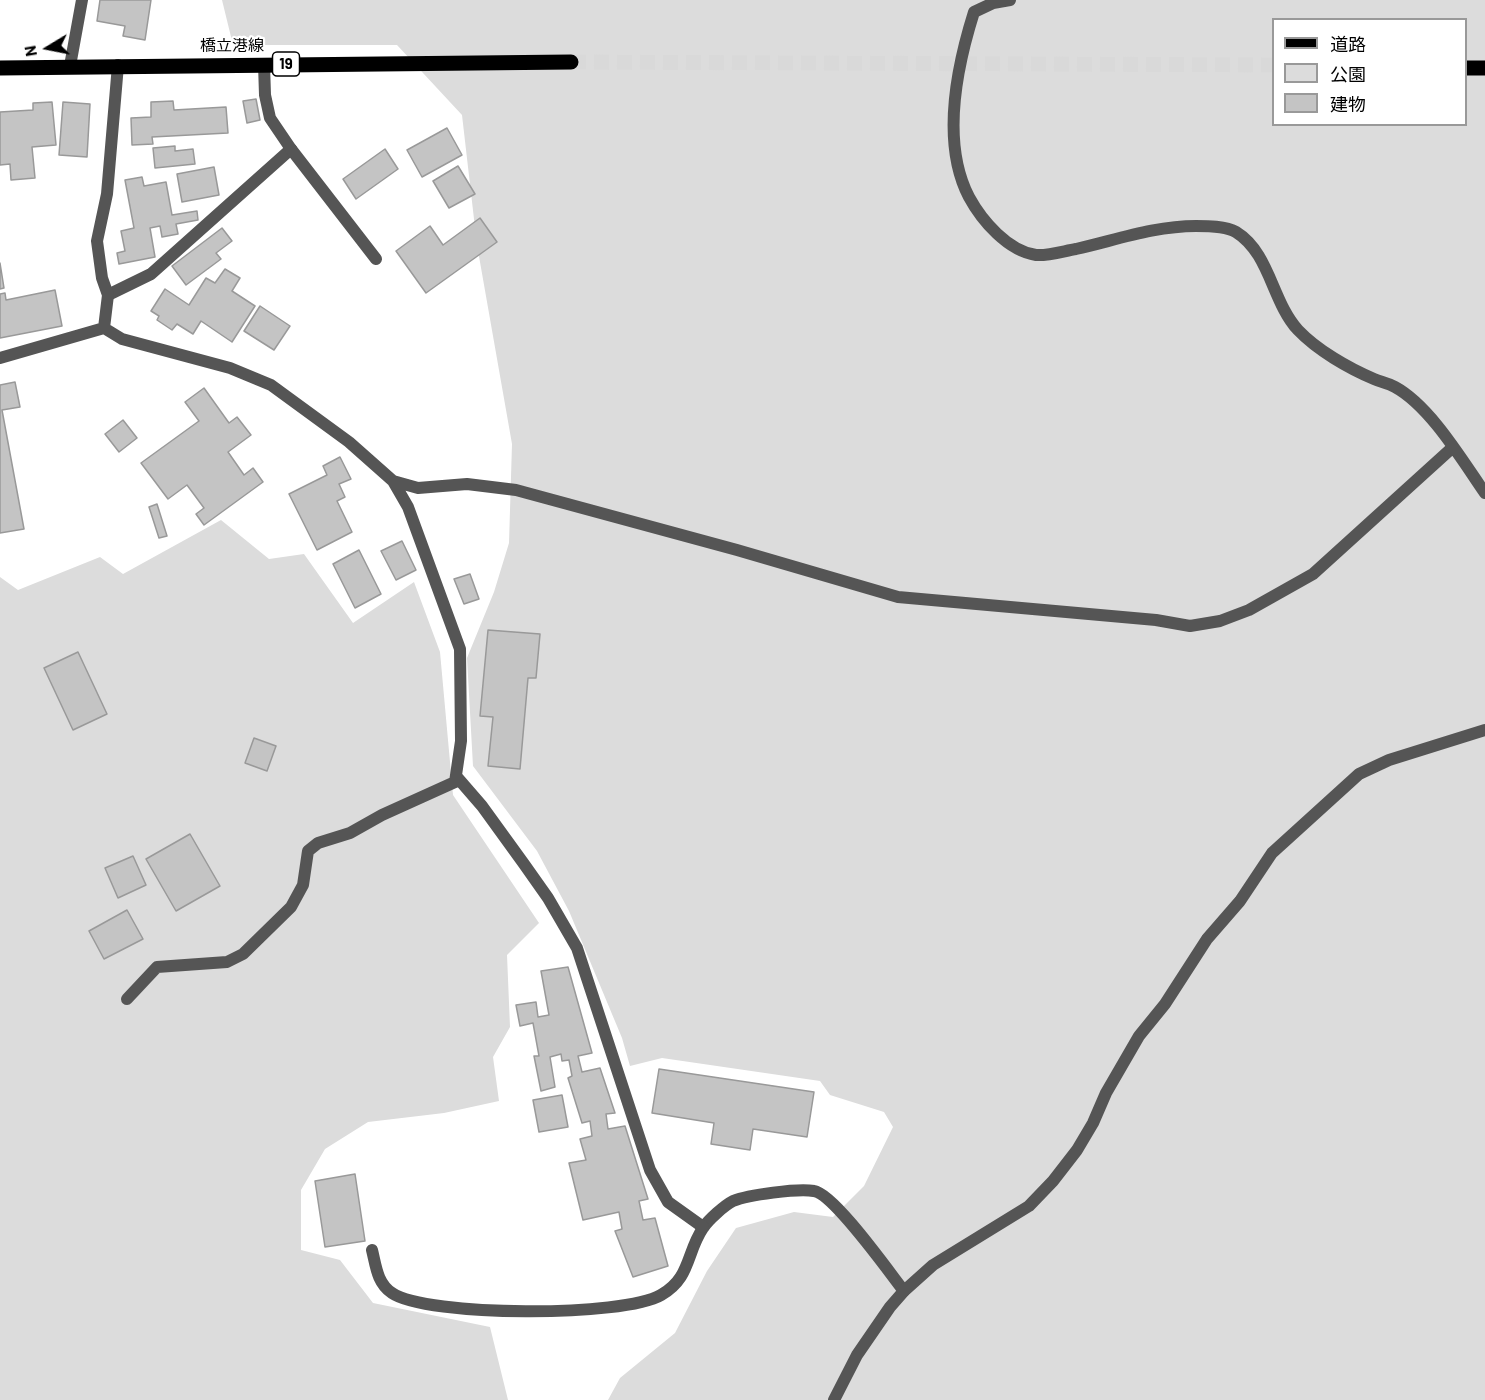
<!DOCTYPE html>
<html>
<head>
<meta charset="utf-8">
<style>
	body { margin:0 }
	#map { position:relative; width:1485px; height:1400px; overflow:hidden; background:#fff; font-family:Barlow,"Noto Sans JP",sans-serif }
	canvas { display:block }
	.legend { position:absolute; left:1272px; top:18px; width:195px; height:108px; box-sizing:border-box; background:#fff; border:2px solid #999; margin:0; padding:8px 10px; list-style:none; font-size:18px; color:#000 }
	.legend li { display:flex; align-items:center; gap:12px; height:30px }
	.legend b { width:30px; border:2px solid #999 }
	.north { position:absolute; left:18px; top:18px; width:60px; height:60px; -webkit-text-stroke:4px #fff; paint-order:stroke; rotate:260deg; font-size:16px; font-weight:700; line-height:24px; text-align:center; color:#000 }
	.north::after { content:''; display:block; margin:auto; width:21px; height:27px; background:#000; clip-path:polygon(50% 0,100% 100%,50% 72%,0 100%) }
</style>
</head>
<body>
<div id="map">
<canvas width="1485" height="1400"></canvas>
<ul class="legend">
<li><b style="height:8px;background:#000"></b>道路</li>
<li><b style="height:16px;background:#dcdcdc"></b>公園</li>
<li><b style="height:16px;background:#c4c4c4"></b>建物</li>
</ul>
<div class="north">N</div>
</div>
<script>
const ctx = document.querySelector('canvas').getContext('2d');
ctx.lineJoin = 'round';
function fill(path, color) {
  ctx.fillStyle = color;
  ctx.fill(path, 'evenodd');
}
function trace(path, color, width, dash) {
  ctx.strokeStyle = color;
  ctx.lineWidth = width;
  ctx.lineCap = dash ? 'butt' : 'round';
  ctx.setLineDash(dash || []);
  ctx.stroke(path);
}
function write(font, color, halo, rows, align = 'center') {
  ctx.font = font + ' Barlow,"Noto Sans JP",sans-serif';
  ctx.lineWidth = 4.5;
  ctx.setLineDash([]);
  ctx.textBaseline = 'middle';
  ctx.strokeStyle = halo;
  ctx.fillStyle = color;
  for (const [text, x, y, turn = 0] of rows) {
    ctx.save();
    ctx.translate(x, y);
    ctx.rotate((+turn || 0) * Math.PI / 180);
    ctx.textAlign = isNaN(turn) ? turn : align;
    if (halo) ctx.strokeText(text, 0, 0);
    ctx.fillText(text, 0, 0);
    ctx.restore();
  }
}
fill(new Path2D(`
	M222,0H1485V1400H608L620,1378L675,1333L707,1271L736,1228L794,1212L833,1217L864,1186L893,1127L884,1112L830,1095L820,1081L662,1058L630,1066L622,1038L569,911L537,851L473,766L467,658L494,592L509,543L512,444L477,245L462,115L397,45H233ZM1274,20H1466V124H1274Z
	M221,520L269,559L304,554L353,623L414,582L440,652L453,795L539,923L507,955L510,1027L493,1057L499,1101L444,1113L368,1122L325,1149L301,1190V1250L340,1260L373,1303L490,1327L508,1400H0V577L18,590L100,557L123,574Z`), '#dcdcdc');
const building = new Path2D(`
	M100,0H151L145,40L123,36L125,26L97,21Z
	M256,99L260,120L247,123L243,101Z
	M173,101L174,110L226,107L228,133L152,137L153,144L132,145L131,118L151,117V102Z
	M52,102L56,145L32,147L35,178L11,180L10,164L0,165V112L33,110V103Z
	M63,102L90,104L87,157L59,155Z
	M447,128L462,155L422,177L407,150Z
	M175,146V151L193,149L195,164L155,168L153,148Z
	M385,149L398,169L356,199L343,179Z
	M458,166L475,194L449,208L433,181Z
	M214,167L219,195L182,202L177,174Z
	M142,177L144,186L166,182L172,215L197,211L198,220L176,224L178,234L162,237L160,226L150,228L155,257L119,264L117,253L125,251L121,231L134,228L125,180Z
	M480,218L497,242L426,293L396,251L430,226L443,245Z
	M222,228L232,241L216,253L221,259L186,285L172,266Z
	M0,263L4,288L0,289Z
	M225,269L240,278L232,291L255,306L232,342L201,321L193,334L177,324L172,330L157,320L159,316L151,311L165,289L189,305L206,278L215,283Z
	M55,290L62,326L0,338V294L5,293L6,300Z
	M260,306L290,326L274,350L244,331Z
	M15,382L20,407L2,410L24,529L0,533V385Z
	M204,388L229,423L237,417L251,435L228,452L244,475L253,468L263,482L204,525L196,514L204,508L187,485L168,499L141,463L199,421L185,402Z
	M123,420L137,438L119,452L105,434Z
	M340,457L351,479L339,484L345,497L337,501L352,532L317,550L289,494L327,475L323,466Z
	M157,504L167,536L159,538L149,507Z
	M402,541L416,570L396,580L381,551Z
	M359,550L381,594L355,608L333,564Z
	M470,574L479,599L464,604L454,579Z
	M488,630L540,634L536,678H528L520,769L488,766L493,717L480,716Z
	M78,652L107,714L73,730L44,668Z
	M254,738L276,746L267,771L245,763Z
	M190,834L220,886L176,911L146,859Z
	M133,856L146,885L118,898L105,868Z
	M127,910L143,939L104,959L89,931Z
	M568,967L592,1053L578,1056L582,1072L600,1068L615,1113L606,1114L608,1129L625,1126L648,1199L639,1201L643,1220L655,1218L668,1266L633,1277L615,1231L622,1229L619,1212L583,1220L569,1163L586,1160L580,1139L592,1136L590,1121L582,1123L568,1078L572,1076L569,1060L562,1061L561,1054L550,1057L555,1087L541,1091L534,1056H539L533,1023L520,1026L516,1005L536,1002L538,1017L549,1015L541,971Z
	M659,1069L814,1092L807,1137L753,1129L750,1150L711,1144L714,1123L652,1113Z
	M562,1095L568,1127L539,1132L533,1100Z
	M355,1174L365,1241L325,1247L315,1181Z`);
fill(building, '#c4c4c4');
trace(building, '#999', 1.5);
trace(new Path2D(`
	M571,62L1274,65`), '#d9d9d9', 15, [15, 8]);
trace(new Path2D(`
	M70,66L82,0
	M108,295L151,274L291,149
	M372,1250C376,1266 377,1283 392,1293C427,1317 624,1317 661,1295C691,1278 686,1253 703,1228C708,1220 725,1205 733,1201C748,1195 798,1188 814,1191C834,1194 889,1272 904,1291`), '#555', 12);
trace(new Path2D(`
	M1010,0L993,3L974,12C956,69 941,143 969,197C982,221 1008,251 1036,255C1048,256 1064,251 1076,249C1116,240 1155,226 1196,226C1207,226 1226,226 1236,232C1270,253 1272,302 1298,330C1317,350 1348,368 1374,379C1381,382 1388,383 1395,387C1430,406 1462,460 1485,493
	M264,64L265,95L270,118L291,149L376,259
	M104,328L122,339L230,368L271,385L349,442L393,481L408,507L460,649L461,741L455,782L382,815L350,833L318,843L308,851L303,885L291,907L243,954L227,962L157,967L127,999
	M104,328L108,295L102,278L97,241L107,194L118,65
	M0,358L104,328
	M393,481L418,488L467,484L516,490L737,550L898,597L1156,620L1190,626L1220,621L1249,610L1313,574L1452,448
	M456,776L482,806L524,864L548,898L577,948L650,1170L668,1202L703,1227
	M834,1400L857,1355L890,1307L904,1291L933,1265L1029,1206L1053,1181L1077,1150L1093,1123L1106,1093L1139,1036L1165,1004L1207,939L1240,901L1272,853L1359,774L1389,760L1485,730`), '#555', 12);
trace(new Path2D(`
	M0,68L571,62
	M1466,68H1485`), '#000', 15);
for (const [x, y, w] of [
	[286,64,27]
]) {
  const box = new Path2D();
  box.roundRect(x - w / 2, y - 12, w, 24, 4.5);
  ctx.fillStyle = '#fff';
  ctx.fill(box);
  trace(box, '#000', 1.5);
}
write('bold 15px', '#000', null, [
	["19",286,64]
]);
write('16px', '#000', '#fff', [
	["橋立港線",232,46]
]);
</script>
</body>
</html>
